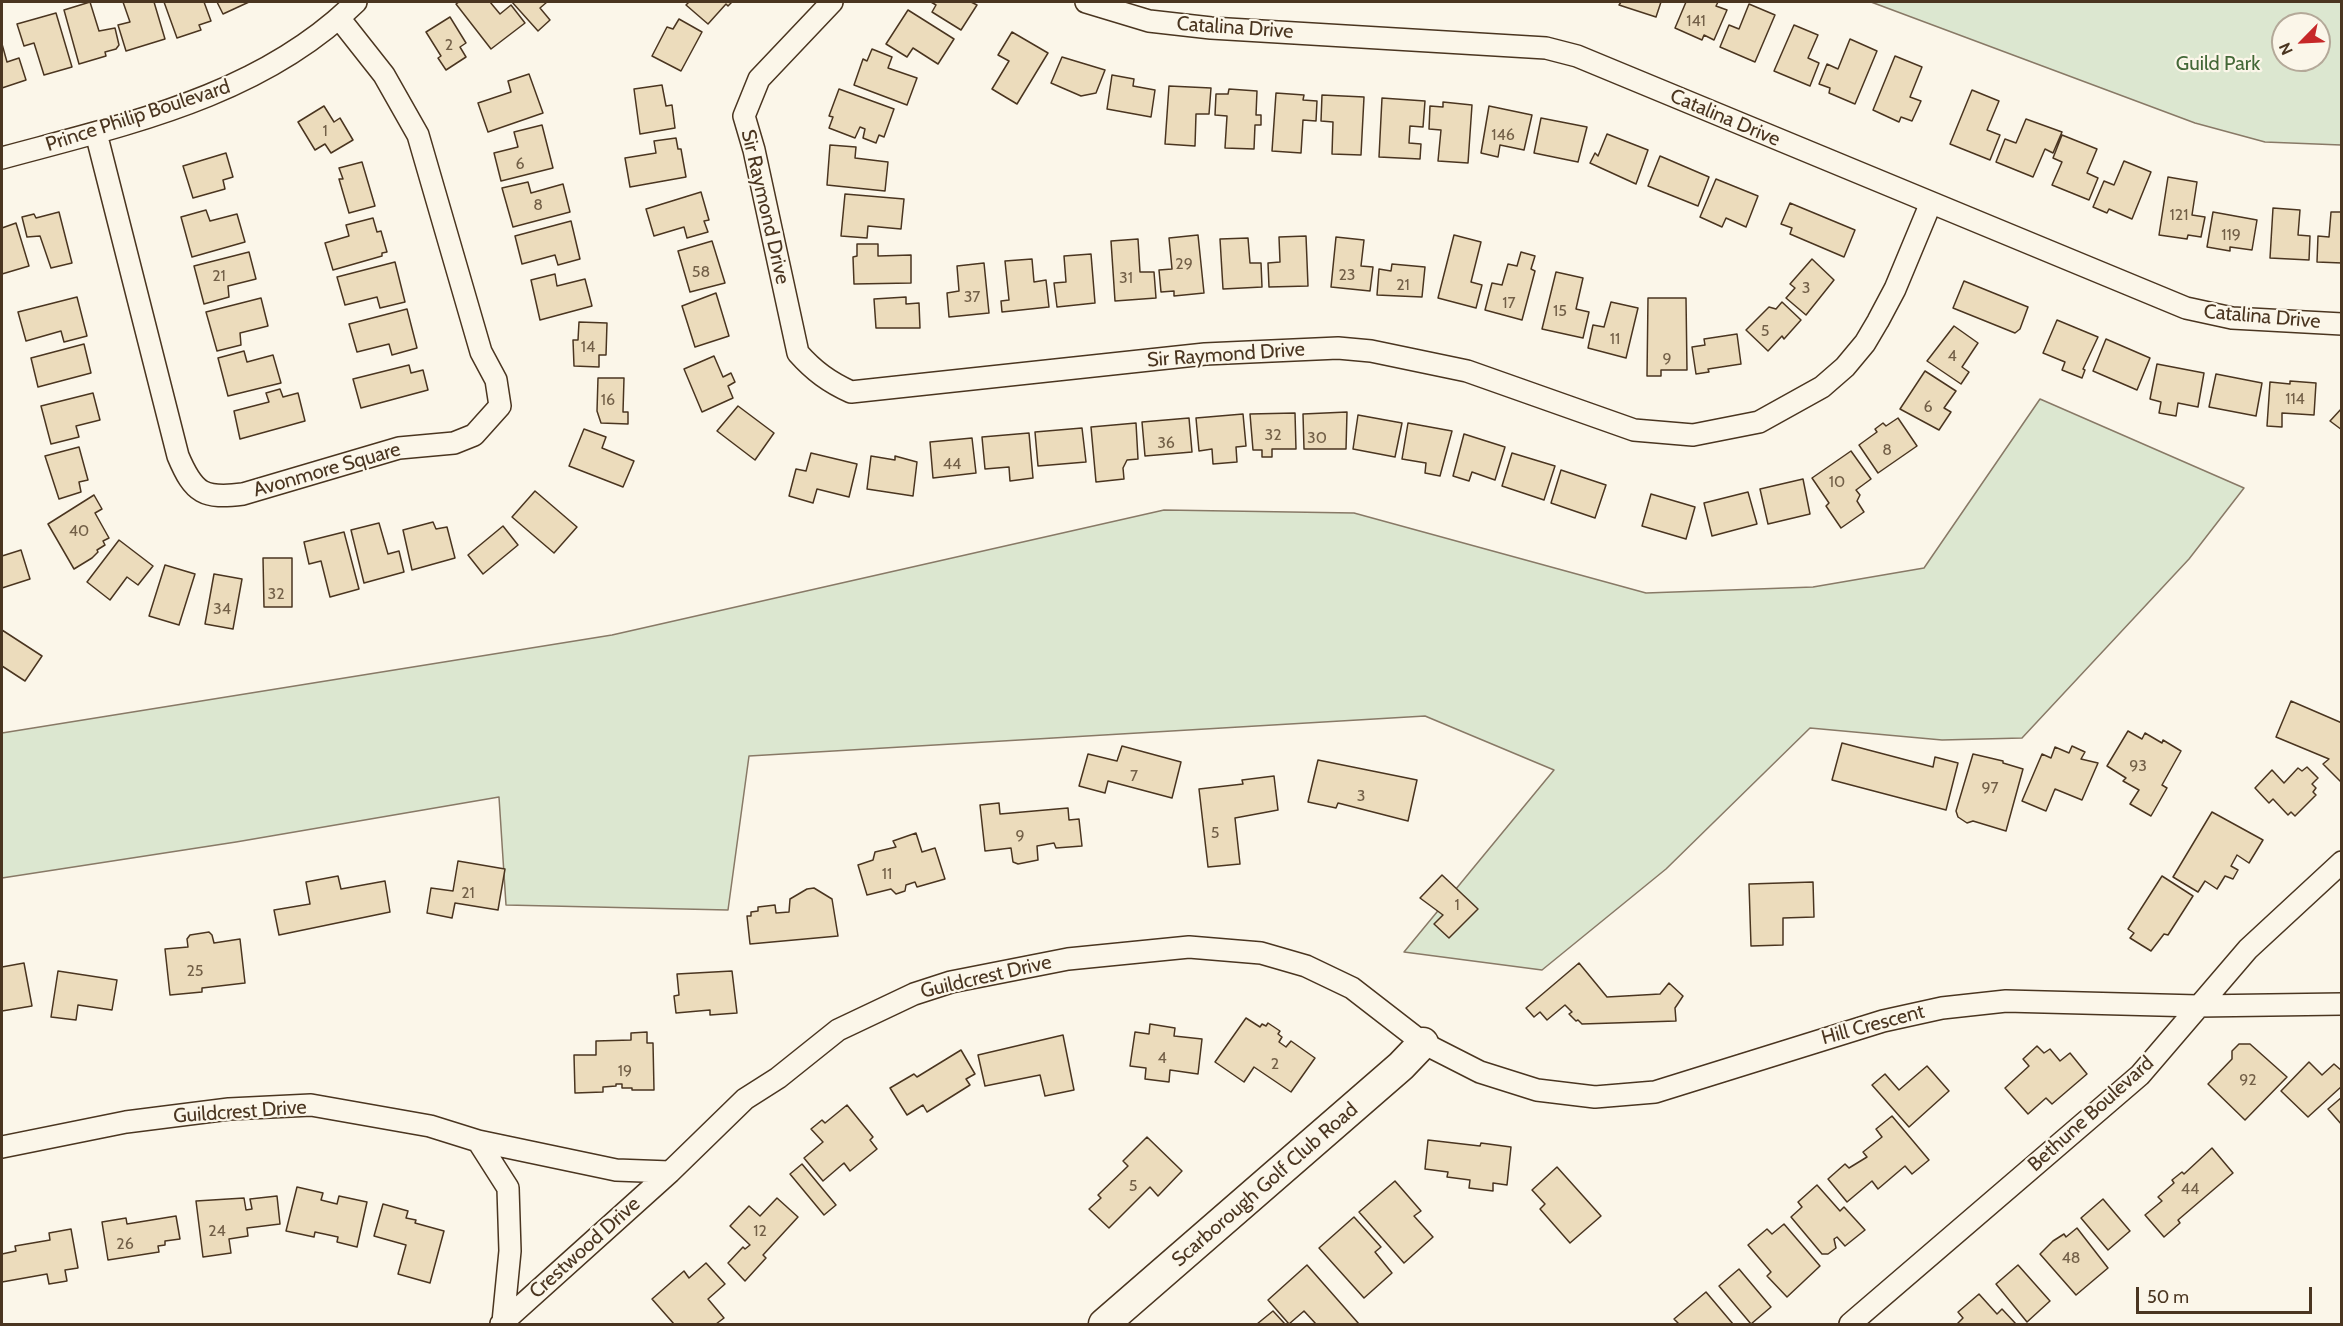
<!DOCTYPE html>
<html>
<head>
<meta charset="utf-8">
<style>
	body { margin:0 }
	#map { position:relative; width:2343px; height:1326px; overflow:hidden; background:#fbf6e9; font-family:Cabin,sans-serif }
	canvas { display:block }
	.frame { position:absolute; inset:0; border:3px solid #4a3520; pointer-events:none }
	.north { position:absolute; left:2271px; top:12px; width:60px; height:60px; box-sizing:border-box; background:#fbf6e9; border:2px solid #b4a999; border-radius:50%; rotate:246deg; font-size:16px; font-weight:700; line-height:24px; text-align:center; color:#4a3520 }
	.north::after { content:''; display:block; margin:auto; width:21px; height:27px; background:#c62828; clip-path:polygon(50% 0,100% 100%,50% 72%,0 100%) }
	.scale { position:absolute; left:2136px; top:1287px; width:176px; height:27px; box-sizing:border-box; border:3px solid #4a3520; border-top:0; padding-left:8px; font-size:18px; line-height:21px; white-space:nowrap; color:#4a3520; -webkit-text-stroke:4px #fbf6e9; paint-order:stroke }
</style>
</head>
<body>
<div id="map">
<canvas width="2343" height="1326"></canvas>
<div class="frame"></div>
<div class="north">N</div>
<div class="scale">50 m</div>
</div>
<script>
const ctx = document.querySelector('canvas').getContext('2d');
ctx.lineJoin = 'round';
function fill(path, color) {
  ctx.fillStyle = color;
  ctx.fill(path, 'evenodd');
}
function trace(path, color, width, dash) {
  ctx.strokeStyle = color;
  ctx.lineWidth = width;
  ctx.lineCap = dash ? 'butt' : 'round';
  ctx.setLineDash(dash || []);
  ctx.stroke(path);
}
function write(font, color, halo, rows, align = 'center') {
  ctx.font = font + ' Cabin,sans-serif';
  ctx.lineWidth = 4.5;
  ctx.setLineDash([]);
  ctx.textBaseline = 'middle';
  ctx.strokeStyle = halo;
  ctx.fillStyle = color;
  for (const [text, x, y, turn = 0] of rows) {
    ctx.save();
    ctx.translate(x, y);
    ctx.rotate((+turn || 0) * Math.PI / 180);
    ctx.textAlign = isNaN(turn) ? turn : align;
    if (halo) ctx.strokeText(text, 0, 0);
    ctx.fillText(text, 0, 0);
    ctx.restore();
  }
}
const green = new Path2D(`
	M1871,2H2341V145L2265,142L2195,123ZM2283,24H2319V60H2283Z
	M2040,399L2244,488L2189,559L2022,738L1942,740L1810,728L1666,869L1542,970L1404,952L1554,770L1425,716L749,756L728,910L506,905L499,797L236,842L2,878V733L612,635L1164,510L1354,513L1646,593L1813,587L1924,568Z`);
fill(green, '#dce7d0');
trace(green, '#887966', 1.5);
const building = new Path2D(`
	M90,2L99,31L115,28L119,45L116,49L105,52L106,56L79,64L64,10Z
	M123,2H154L165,39L126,51L118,25L130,22Z
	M164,2H204L211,21L199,25L201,30L177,38Z
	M217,2H249L223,14Z
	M459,2H490L500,14L511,5L525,23L491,49L456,4Z
	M512,2H547L540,8L550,20L538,31Z
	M689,2H732L728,6L726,4L708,24L686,5Z
	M931,2H971L977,5L961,30L932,12L936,5Z
	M1621,2H1661L1656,17L1619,5Z
	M1686,2H1718L1716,6L1727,10L1714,40L1704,35L1702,40L1675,28Z
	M1749,4L1775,15L1755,62L1720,47L1729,25L1739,29Z
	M908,10L954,39L938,64L913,48L907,57L886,44Z
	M56,13L72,67L44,75L34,43L24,46L17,24Z
	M450,17L466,43L460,47L466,57L446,70L438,58L441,56L426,32Z
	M679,19L702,32L681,71L652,56L667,27L673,29Z
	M1794,25L1818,35L1808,58L1819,63L1810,86L1774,71Z
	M1012,32L1048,53L1017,104L992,89L1009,61L998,55Z
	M1850,39L1877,51L1855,104L1829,93L1830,88L1819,84L1827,64L1838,69Z
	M2,44L7,62L19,58L26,80L2,88Z
	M872,49L892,57L888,68L917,78L907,105L854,85L863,59L867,61Z
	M1895,56L1922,67L1910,97L1921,101L1912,121L1901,117L1899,122L1873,110Z
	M1062,57L1105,70L1096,93L1081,96L1051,83Z
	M529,74L543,113L488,132L478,103L511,92L508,81Z
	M1112,75L1134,79L1133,86L1155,90L1151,117L1107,109Z
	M662,85L666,106L672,105L675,128L640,134L634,89Z
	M1169,86L1211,88L1209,114H1196L1195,146L1165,144Z
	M839,89L894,109L884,137L879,135L876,143L863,138L865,129L860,127L855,138L829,128L833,117L829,116Z
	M1229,89L1257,91L1256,115H1261V125H1255L1254,149L1225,148L1227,116L1215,115L1216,94H1228Z
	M1972,90L1999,101L1987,130L2000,135L1990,160L1950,144Z
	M1276,93L1304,95L1303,100L1317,101L1316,121L1303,120L1301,153L1272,151Z
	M1322,95L1364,97L1361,155L1332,154L1333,122L1321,121Z
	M1382,98L1425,101L1423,127L1410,126L1409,143L1421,144L1420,159L1379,157Z
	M1443,102L1472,105L1468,163L1438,161L1441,130L1429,129L1430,106L1443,107Z
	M324,106L334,122L340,118L353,140L331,153L325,144L315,150L298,122Z
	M1489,106L1532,115L1524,150L1500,145L1498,157L1481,153Z
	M1541,118L1587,127L1578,162L1534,153Z
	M2026,119L2062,132L2053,153L2045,149L2033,177L1996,162L2005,139L2016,143Z
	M542,125L553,168L501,181L494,153L518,147L514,132Z
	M1607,134L1648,150L1636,184L1590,163L1595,153L1598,156Z
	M2062,135L2097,149L2087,173L2098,178L2089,200L2052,185L2062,162L2053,158Z
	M676,138L678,149H681L686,177L630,187L625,158L656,153L654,141Z
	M830,145L856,147L855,158L888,162L885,191L827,185Z
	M226,153L233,177L223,180L225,189L193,198L183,166Z
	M1660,156L1709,177L1698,206L1648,186Z
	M2124,161L2151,172L2132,219L2109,209L2107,213L2093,207L2104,181L2114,185Z
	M362,162L375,206L349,213L339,179H343L339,168Z
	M2168,177L2197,182L2192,215L2205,217L2201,237L2188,235L2187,239L2159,235Z
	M1716,179L1758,196L1746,227L1726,218L1722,227L1700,217Z
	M528,182L531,193L563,184L570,212L513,227L502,188Z
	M701,192L709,220L704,221L708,232L687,238L684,227L654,236L646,209Z
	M845,194L904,199L901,229L868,226L867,238L841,236Z
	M1790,203L1855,230L1844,257L1790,234L1792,228L1781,224Z
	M2273,208L2300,210L2298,235L2310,236L2309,260L2270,258Z
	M206,210L210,221L237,214L245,242L192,257L181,217Z
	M59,212L72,263L51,268L40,236L27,237L22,217L34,214L36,218Z
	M2213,212L2257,220L2252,250L2230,247V251L2207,247Z
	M2331,212H2342V263L2317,262L2318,236L2329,237Z
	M373,218L377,232L381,231L387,252L382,253V256L333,270L325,243L349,236L346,225Z
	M571,221L580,259L558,265L555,255L522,264L515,236Z
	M16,223L29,266L2,274V228Z
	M1198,235L1204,293L1174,296V291L1161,292L1159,270L1172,269L1169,238Z
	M1454,235L1481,242L1471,282L1482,285L1476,308L1438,298Z
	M1306,236L1308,286L1269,287L1268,263L1280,262L1279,237Z
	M1336,237L1364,240L1361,266L1373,267L1370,291L1331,287Z
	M1248,238L1250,263H1261L1262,287L1223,289L1220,239Z
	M1138,239L1140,272H1154L1156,298L1115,301L1111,241Z
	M712,241L725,283L690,292L678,251Z
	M857,244H878V256L911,255V283L854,284L853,257L857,256Z
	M249,252L256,279L228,286L229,297L204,304L194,266Z
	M1521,252L1535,256L1531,269L1535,271L1522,320L1485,310L1492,283L1502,285L1508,264L1517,266Z
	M1091,254L1095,303L1057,307L1054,283L1066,282L1064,256Z
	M1032,259L1034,282L1046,280L1049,307L1002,312L1001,301L1009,300L1005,261Z
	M1812,259L1834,280L1806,315L1786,298L1795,288L1790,284Z
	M395,262L405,302L380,308L377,297L345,305L337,277Z
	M984,263L989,313L949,317L947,293L959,291L957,266Z
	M1392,264L1425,267L1422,297L1377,295L1379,269L1391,271Z
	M1556,272L1583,278L1576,309L1589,312L1583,338L1542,329Z
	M555,274L557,286L585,279L592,306L540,320L531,280Z
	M1964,281L2028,307L2020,329L2015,333L1953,308Z
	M716,293L729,336L695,347L682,306Z
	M77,297L87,336L64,342L61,331L26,341L18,312Z
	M906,297V304L919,303L920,328H876L874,299Z
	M261,298L268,326L240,333L241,345L217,351L206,312Z
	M1648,298H1686L1687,370H1661V376H1647Z
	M1611,302L1638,308L1626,358L1588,348L1593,325L1604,327Z
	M1782,302L1801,320L1784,339L1782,336L1768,351L1746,330L1769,307L1776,309Z
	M407,309L417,348L392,355L389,344L357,352L349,324Z
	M2057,320L2098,337L2083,369L2085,370L2082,378L2062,370L2065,362L2043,353Z
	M579,322L607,323L606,355H599V367L574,366L573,340H578Z
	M1954,326L1978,343L1962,367L1969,372L1961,384L1927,361Z
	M1737,334L1741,364L1708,369L1709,372L1696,374L1692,347L1705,345L1704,339Z
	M2106,339L2150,358L2137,390L2093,371Z
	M84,344L91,373L38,387L31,358Z
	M244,351L247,362L273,355L281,383L228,396L218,358Z
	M714,356L723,377L731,373L735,382L728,386L733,398L702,412L684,369Z
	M2157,364L2204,373L2198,407L2178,403L2176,416L2159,413L2161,402L2150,399Z
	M409,365L411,373L423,370L428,390L361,408L353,379Z
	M1925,371L1956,391L1944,408L1951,412L1939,430L1900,409Z
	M2216,374L2262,383L2256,416L2209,407Z
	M598,378H624L623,412H628V424L601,423L597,411Z
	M2290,381L2316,383L2314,415L2282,413V427L2267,426L2270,382L2290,384Z
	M280,389L283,397L298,393L305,421L240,439L234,411L269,402L266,393Z
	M93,393L100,420L76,426L79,437L51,444L41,406Z
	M738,406L774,433L755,460L717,431Z
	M2342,408V430L2330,421Z
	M1347,412L1346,449H1304L1303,414Z
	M1295,413L1296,449H1272V457H1262V450H1253L1250,414Z
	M1243,414L1246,446L1236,447L1237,462L1213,464L1212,449L1199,451L1196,418Z
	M1358,415L1402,423L1395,457L1353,449Z
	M1189,418L1192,452L1145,456L1142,422Z
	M1898,418L1917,446L1878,473L1859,445L1877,432L1875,429L1883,423L1886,426Z
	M1136,423L1138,459L1127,460L1123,468L1124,479L1096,482L1091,427Z
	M1408,423L1452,431L1440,476L1425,473L1426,463L1402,459Z
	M1082,428L1086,462L1038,466L1035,432Z
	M584,429L606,437L602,448L634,461L623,487L569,466Z
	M1029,433L1033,478L1010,481L1009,467L985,469L982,437Z
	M1464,434L1505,447L1495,480L1472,472L1469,481L1453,476Z
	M972,438L976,473L933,478L930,442Z
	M79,447L88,480L79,482L81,492L59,499L45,456Z
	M1851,451L1871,479L1856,490L1860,495L1857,501L1864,512L1841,528L1826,506L1829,503L1812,478Z
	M811,453L857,464L849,497L817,489L813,503L789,496L796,469L806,471Z
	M1512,453L1555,466L1544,500L1502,486Z
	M871,456L895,460V456L917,462L913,496L867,489Z
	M1561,470L1606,485L1595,518L1551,503Z
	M1803,479L1810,514L1768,524L1760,489Z
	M535,491L577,527L554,553L512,517Z
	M1748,492L1757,524L1712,536L1704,503Z
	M1651,494L1695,507L1686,539L1642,526Z
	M94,495L102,509L95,513L109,538L103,541L105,545L97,550L98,552L92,558L74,569L48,524Z
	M433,522L436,529L447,527L455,558L412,570L403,530Z
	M379,523L388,554L399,551L404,572L364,583L351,530Z
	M503,526L518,545L483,574L468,555Z
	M344,532L359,589L330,597L321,561L309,564L304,542Z
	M119,540L153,566L138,585L127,577L110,600L87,582Z
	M21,550L30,579L2,588V556Z
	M263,558H292V607H264Z
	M165,565L195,574L179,625L149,616Z
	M214,574L242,579L233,629L205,624Z
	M2,630L42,656L25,681L2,666Z
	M2291,701L2342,723V783L2323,764L2329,759L2276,737Z
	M2128,731L2142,739L2145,733L2162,743L2163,740L2181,751L2162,785L2167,788L2151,816L2130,804L2139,790L2123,781L2126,778L2107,766Z
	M1842,743L1933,767L1935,757L1958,763L1946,810L1832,780Z
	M1122,746L1181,762L1172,798L1108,781L1105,793L1079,786L1088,754L1117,761Z
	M2072,746L2085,752L2081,759L2098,763L2082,800L2055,789L2046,811L2022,801L2042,754L2051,758L2055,747L2069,753Z
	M1973,754L2003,761V763L2023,769L2006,831L1973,821L1967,823L1958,817L1956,811Z
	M1318,760L1417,780L1408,821L1338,803L1336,808L1308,802Z
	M2307,767L2318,778L2312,784L2316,788L2313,792L2316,795L2295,816L2291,812L2288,815L2273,799L2269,803L2255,788L2272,770L2284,783L2298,768L2302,771Z
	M1274,776L1278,810L1235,818L1240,864L1208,867L1199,789L1243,784L1242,780Z
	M999,803L1000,814L1068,808L1069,820L1079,819L1082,846L1056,848L1054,843L1037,846L1038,860L1018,864L1013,862L1011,848L985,851L980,805Z
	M2212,812L2263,840L2249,863L2237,855L2231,866L2238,870L2233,879L2225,876L2217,889L2205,881L2198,892L2173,877Z
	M916,833L922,852L935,848L945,879L917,887L915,882L906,885L905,891L896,894L891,889L867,895L858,865L873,860L875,852L896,847L893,841Z
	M458,861L505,869L498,910L455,903L452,918L427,913L431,888L453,891Z
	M1442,875L1478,909L1449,938L1434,924L1443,915L1420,898Z
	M338,876L341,889L385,881L390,912L279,935L274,910L310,904L306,882Z
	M2162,876L2193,896L2168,935L2164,934L2151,951L2130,938L2134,933L2128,929Z
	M1813,882L1814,917L1783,918V945L1751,946L1749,884Z
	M814,888L832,899L838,936L750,944L747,916H751V912L758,911V907L775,905L776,913L789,912L790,899L807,889Z
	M209,932L212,935L214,943L240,939L245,983L202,988V992L170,995L165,949L188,947L187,939L190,935Z
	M24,963L32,1006L2,1011V967Z
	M1579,963L1607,997L1660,994L1669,983L1683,996L1675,1008L1676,1021L1582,1024L1578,1020L1576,1021L1569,1014L1572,1012L1565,1005L1547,1020L1540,1012L1534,1017L1526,1008Z
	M58,971L117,980L112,1010L78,1005L76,1020L51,1017Z
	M732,971L737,1013L710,1015V1010L676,1013L674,996L679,995L677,974Z
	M1246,1018L1260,1027L1262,1024L1266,1026L1268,1023L1280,1031L1278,1034L1282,1037L1279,1042L1286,1047L1291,1041L1315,1058L1291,1092L1254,1067L1244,1082L1215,1062Z
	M1150,1024L1175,1028L1174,1036L1202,1039L1198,1074L1170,1070L1169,1082L1145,1079L1146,1068L1130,1066L1135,1032L1149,1034Z
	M647,1032V1043H653L654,1090H632V1088H622V1084H616V1086L603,1087V1092L575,1093L574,1055H596V1041L631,1040V1033Z
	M1063,1035L1074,1090L1045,1096L1040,1075L985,1086L978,1055Z
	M2239,1044H2250L2287,1077L2245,1120L2208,1084L2232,1059V1051Z
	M2037,1046L2044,1053L2050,1049L2060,1061L2070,1053L2087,1074L2052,1104L2046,1098L2028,1114L2005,1088L2029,1066L2023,1059Z
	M961,1050L975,1074L966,1079L970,1085L927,1112L923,1105L907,1115L890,1088L914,1074L917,1077Z
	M2309,1062L2322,1075L2334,1064L2342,1071V1086L2308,1117L2281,1091Z
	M1927,1066L1949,1091L1909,1127L1872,1085L1885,1074L1899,1090Z
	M2342,1097V1125L2328,1109Z
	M847,1105L873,1137L870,1140L877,1149L850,1171L844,1163L823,1181L804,1158L823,1142L811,1129L822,1120L825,1123Z
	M1892,1116L1929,1160L1912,1174L1905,1166L1878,1189L1872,1181L1847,1202L1828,1179L1845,1164L1849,1168L1867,1157L1863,1152L1882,1137L1876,1129Z
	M1147,1137L1182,1171L1158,1196L1150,1187L1109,1228L1089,1209L1101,1198L1098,1195L1128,1166L1123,1161Z
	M1428,1140L1480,1146L1481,1143L1511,1147L1507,1185L1493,1183V1191L1469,1188L1470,1180L1447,1177L1448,1172L1425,1169Z
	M2212,1148L2233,1173L2178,1220L2180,1223L2164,1237L2145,1215L2162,1201L2158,1197L2174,1183L2172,1180L2182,1172L2184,1174Z
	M802,1164L836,1205L824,1215L790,1174Z
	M1557,1167L1601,1216L1570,1243L1540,1209L1545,1204L1532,1190Z
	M1395,1181L1421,1211L1414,1216L1433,1237L1404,1263L1359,1212Z
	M1817,1185L1840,1211L1844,1207L1865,1230L1845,1246L1837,1237L1834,1239L1836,1248L1828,1254H1822L1791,1217L1802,1207L1798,1202Z
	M297,1187L323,1193L321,1200L337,1204L339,1196L367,1202L357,1247L337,1242L338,1237L315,1232L314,1237L286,1231Z
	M277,1196L280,1224L247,1228L248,1236L229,1239L231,1253L203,1257L196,1201L244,1198L246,1210L252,1209L250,1199Z
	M777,1198L798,1217L763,1255L766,1258L745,1281L728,1263L743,1247L745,1249L750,1245L730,1226L749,1206L760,1216Z
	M2103,1199L2130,1231L2108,1250L2081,1218Z
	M383,1204L408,1211L406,1218L416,1220L415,1223L444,1231L430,1283L398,1274L406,1245L374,1236Z
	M176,1216L180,1239L165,1241V1245L158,1246L159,1252L108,1260L102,1222L126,1218L127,1224Z
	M1354,1217L1381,1247L1375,1252L1392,1273L1364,1298L1319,1248Z
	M1784,1224L1820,1266L1787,1297L1767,1276L1771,1272L1748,1245L1767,1229L1772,1234Z
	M2077,1228L2108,1268L2076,1295L2040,1254L2053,1241L2064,1234L2066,1237Z
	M71,1229L78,1268L65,1270L67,1281L49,1284L47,1274L2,1282V1254L16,1251L15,1246L50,1240L49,1233Z
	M706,1263L725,1284L708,1299L724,1318L716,1324H674L652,1299L684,1271L689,1278Z
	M1307,1265L1359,1324H1316L1304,1311L1289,1324L1268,1300Z
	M2018,1265L2050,1301L2027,1322L1996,1284Z
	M1739,1269L1771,1307L1751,1324L1719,1286Z
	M1706,1292L1733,1324H1679L1674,1319Z
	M1979,1294L1997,1314L2002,1309L2016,1324H1957L1963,1318L1958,1312Z
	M1273,1311L1285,1324H1257Z`);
fill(building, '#ecdcbc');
trace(building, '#4a3520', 1.5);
const street = new Path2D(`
	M832,2L759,79L744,116L754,150L798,353C814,371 829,382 851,392L1205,354L1338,348L1371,351L1467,371L1634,430L1693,435L1759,422L1822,387L1845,367L1865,343L1878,321L1895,289L1930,205
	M1086,2L1149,21L1211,28L1546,48L1577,56L2186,308L2232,318L2342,324
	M96,133L178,456C194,494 204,499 243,494L399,448L454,443L474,435L500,406L496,380L481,352L418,135L384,75L339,18
	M2,158C127,124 261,96 356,2
	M478,1141L508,1188L510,1251L503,1322
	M2,1147L126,1122L229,1109L311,1105L430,1126L478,1141L616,1170L670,1172
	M501,1324L670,1172L745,1099L778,1078L838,1030L914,994L951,982L1068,959L1189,947L1261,953L1306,966L1352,988L1423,1043L1480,1072L1537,1090L1595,1097L1655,1092L1883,1021L1942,1008L2006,1001L2198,1006L2342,1004
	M1850,1324L2140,1075L2248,949L2342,862`);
const secondary = new Path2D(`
	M1104,1324L1401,1066L1423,1043`);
trace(street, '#4a3520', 24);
trace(secondary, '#4a3520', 33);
trace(street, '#fbf6e9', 21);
trace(secondary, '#fbf6e9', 30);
write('16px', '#725f47', null, [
	["141",1696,21],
	["2",449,45],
	["1",325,131],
	["146",1503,135],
	["6",520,164],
	["8",538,205],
	["121",2179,215],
	["119",2231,235],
	["29",1184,264],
	["58",701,272],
	["23",1347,275],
	["21",219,276],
	["31",1126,278],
	["21",1403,285],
	["3",1806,288],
	["37",972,297],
	["17",1509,303],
	["15",1560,311],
	["5",1765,331],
	["11",1615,339],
	["14",588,347],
	["4",1952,356],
	["9",1667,359],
	["114",2295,399],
	["16",608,400],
	["6",1928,407],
	["32",1273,435],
	["30",1317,438],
	["36",1166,443],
	["8",1887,450],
	["44",952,464],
	["10",1837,482],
	["40",79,531],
	["32",276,594],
	["34",222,609],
	["93",2138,766],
	["7",1134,776],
	["97",1990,788],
	["3",1361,796],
	["5",1215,833],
	["9",1020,836],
	["11",887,874],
	["21",468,893],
	["1",1457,905],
	["25",195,971],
	["4",1162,1058],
	["2",1275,1064],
	["19",625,1071],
	["92",2248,1080],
	["5",1133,1186],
	["44",2190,1189],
	["24",217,1231],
	["12",760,1231],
	["26",125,1244],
	["48",2071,1258]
]);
write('20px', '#4a3520', '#fbf6e9', [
	["Catalina Drive",1235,28,4],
	["Prince Philip Boulevard",138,116,-18],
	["Catalina Drive",1725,118,23],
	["Sir Raymond Drive",765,207,77],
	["Catalina Drive",2262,317,5],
	["Sir Raymond Drive",1226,355,-4],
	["Avonmore Square",327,470,-16],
	["Guildcrest Drive",986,977,-13],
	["Hill Crescent",1873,1025,-15],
	["Guildcrest Drive",240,1112,-4],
	["Bethune Boulevard",2091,1114,-42],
	["Scarborough Golf Club Road",1265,1185,-41],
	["Crestwood Drive",585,1248,-42]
]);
write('20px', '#436837', '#fbf6e9', [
	["Guild Park",2218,64]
]);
</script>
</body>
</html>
